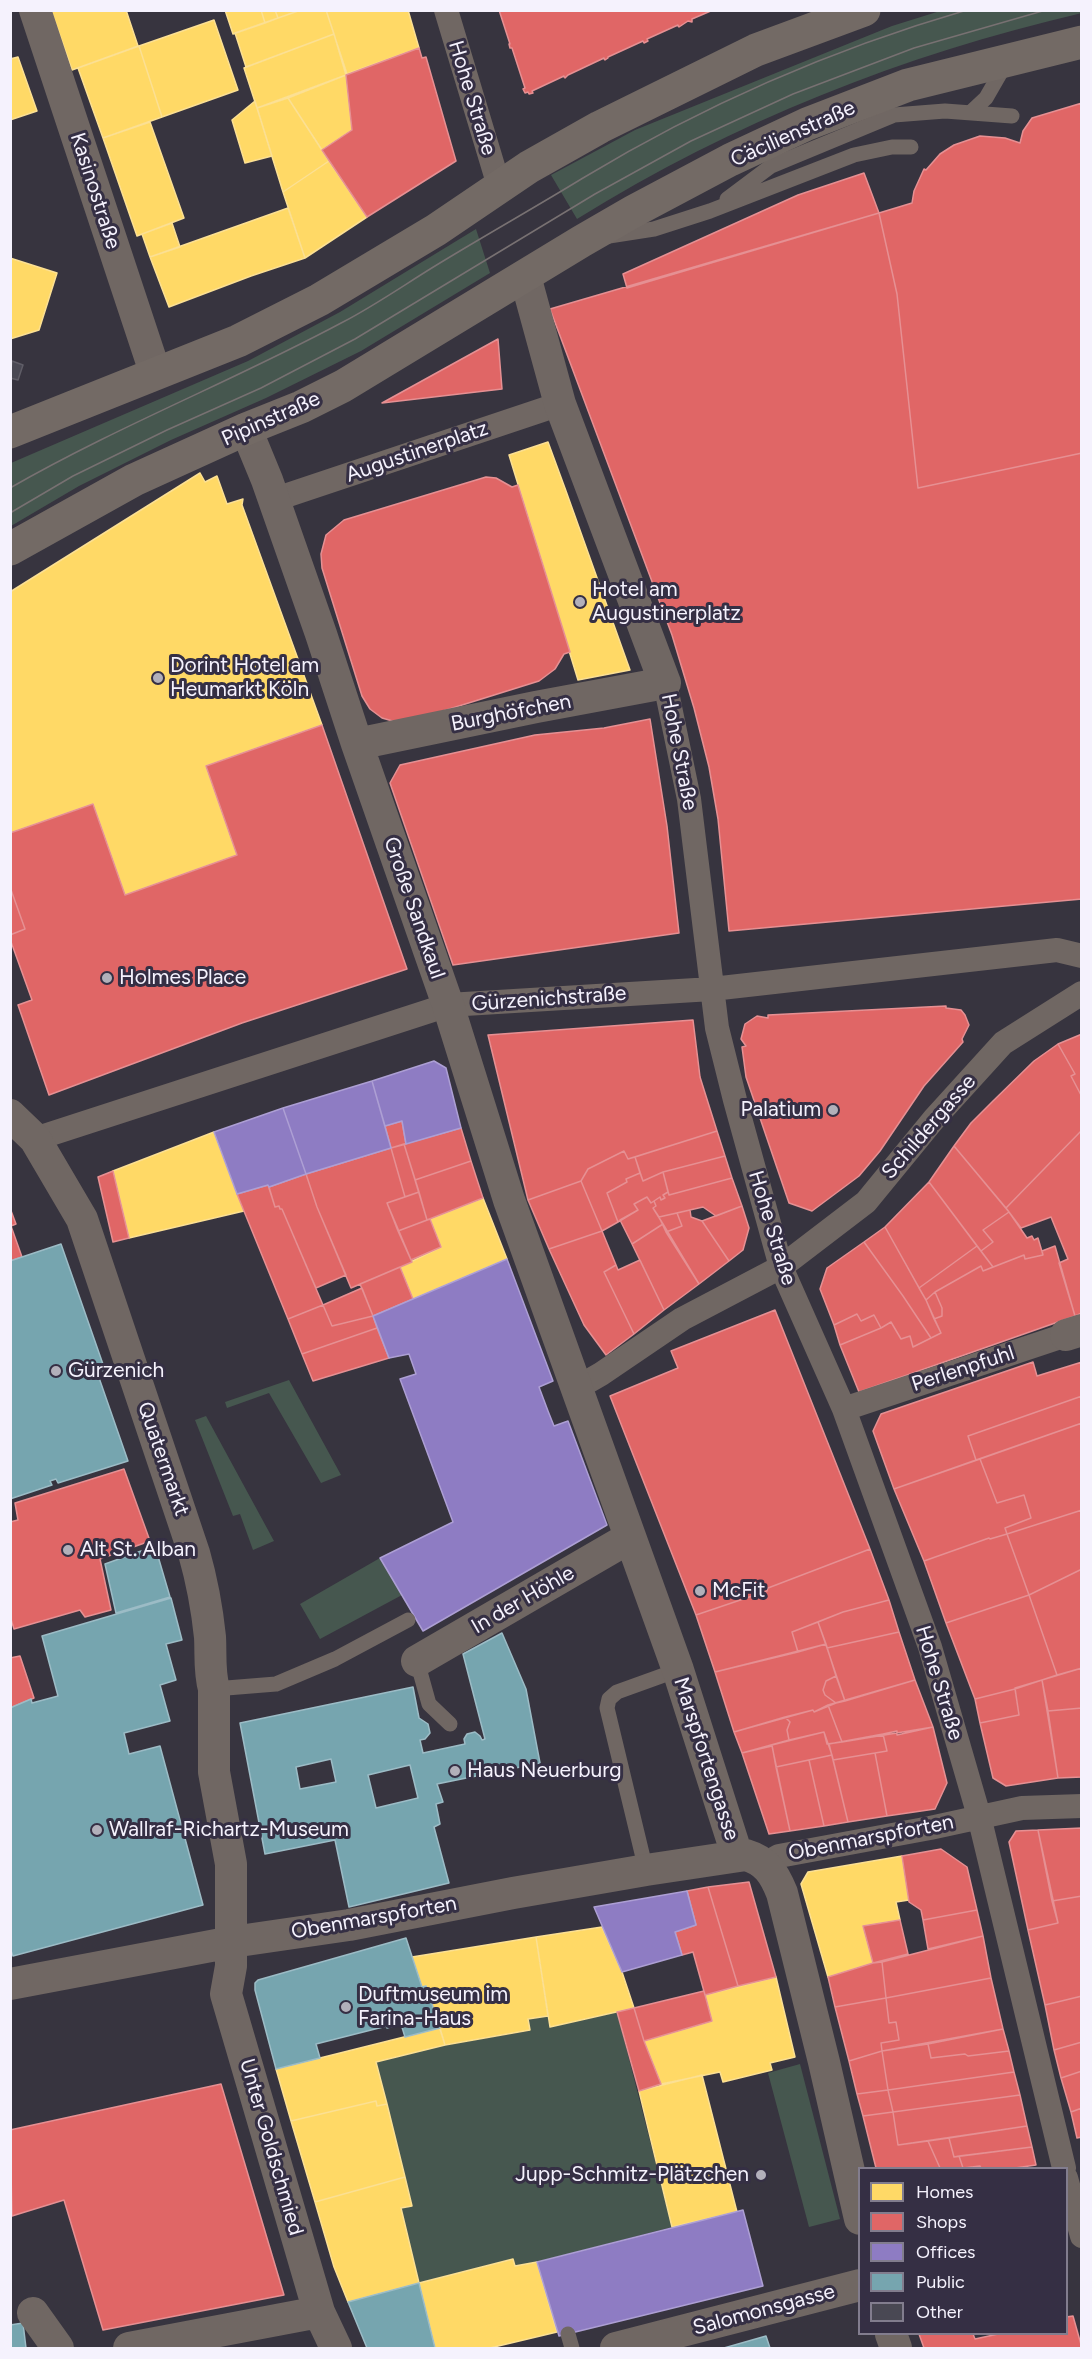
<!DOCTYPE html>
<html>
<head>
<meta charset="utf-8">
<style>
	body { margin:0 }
	#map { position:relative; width:1092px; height:2359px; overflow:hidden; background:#37343f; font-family:Figtree,sans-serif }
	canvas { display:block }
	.frame { position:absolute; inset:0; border:12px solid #f5f2fd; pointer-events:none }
	.legend { position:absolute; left:858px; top:2167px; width:210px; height:168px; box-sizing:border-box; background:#352f44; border:2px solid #827d8e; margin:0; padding:8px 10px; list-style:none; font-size:18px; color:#f5f2fd }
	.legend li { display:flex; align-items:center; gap:12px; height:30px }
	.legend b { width:30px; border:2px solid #827d8e }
</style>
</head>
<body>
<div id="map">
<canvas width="1092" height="2359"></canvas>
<div class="frame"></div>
<ul class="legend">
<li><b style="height:16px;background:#ffd966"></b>Homes</li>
<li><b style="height:16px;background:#e06666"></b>Shops</li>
<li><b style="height:16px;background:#8e7cc3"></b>Offices</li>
<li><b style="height:16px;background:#76a5af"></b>Public</li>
<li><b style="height:16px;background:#494853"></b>Other</li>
</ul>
</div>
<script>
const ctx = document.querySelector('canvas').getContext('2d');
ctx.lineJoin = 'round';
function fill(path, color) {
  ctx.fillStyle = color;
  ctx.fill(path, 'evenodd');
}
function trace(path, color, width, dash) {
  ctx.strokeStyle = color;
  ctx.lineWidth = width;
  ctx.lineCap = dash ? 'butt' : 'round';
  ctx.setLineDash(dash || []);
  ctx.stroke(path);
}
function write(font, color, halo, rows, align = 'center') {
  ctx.font = font + ' Figtree,sans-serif';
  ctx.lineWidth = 6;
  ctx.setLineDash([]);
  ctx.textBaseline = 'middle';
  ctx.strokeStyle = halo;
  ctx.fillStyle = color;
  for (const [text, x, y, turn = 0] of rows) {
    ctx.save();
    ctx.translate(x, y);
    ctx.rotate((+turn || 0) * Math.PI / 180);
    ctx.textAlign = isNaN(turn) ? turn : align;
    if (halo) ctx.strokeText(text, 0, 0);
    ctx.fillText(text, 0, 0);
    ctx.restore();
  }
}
fill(new Path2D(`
	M940,11L1081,10L1082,13C902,55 733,122 577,219L551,175L635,130L892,26Z
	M476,229L490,273L361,351L266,398L171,440L79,486L11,526V463L248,361L340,312Z
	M289,1380L341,1475L321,1483L269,1393L227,1408L225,1402Z
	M206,1416L274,1541L253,1550L240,1514L233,1516L195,1420Z
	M380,1558L402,1595L320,1639L300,1604Z
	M617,2012L672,2227L537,2262L515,2266L513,2259L419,2283L401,2208L412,2206L376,2062L445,2045L529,2031L528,2019L548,2016L550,2027Z
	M800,2064L840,2219L809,2227L768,2073Z`), '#46574f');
const homes = new Path2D(`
	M51,10H126L138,46L72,70Z
	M225,10H261L265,23L233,34Z
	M261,10H275L278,18L265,23Z
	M275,10H301L278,18Z
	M301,10H326L334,34L246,67L235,33Z
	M326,10H408L419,48L347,74Z
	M214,20L238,90L162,117L139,46Z
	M334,34L346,75L257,108L244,68Z
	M139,46L162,117L103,138L78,68Z
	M18,57L37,111L10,120V59Z
	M346,75L352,130L322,150L288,98Z
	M288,98L329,161L283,192L257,108Z
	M255,101L272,156L245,163L232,120Z
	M150,122L184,218L137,236L103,138Z
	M329,161L367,217L305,258L283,192Z
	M288,208L305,258L251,276L169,307L150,257Z
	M172,223L180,247L150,257L142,234Z
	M10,258L57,273L39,330L10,339Z
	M548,442L566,491L630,670L578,680L509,455Z
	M200,473L205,482L217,476L227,504L243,499L242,505L322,725L206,766L237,855L125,895L93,804L10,833V592Z
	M214,1132L244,1211L129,1238L113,1171Z
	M483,1198L507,1259L413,1299L400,1267L441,1247L430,1219Z
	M902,1856L909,1900L896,1902L900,1920L863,1926L873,1963L828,1977L801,1884L808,1872Z
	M602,1927L622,1972L634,2008L550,2027L536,1937Z
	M536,1937L548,2016L528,2019L530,2030L445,2045L426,1986L422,1987L412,1957Z
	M776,1977L795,2057L770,2063L772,2070L723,2082L720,2072L661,2084L644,2041L712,2021L705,1995Z
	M440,2028L445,2045L376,2062L387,2104L377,2106L376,2101L291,2121L276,2069Z
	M702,2075L737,2212L672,2227L639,2091Z
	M376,2101L377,2106L387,2104L405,2177L315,2202L291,2121Z
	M405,2177L412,2206L401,2208L419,2283L348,2302L334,2267L315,2202Z
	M513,2259L515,2266L537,2262L557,2332L490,2348H435L419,2283Z`);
fill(homes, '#ffd966');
trace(homes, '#fce093', 1.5);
const shops = new Path2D(`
	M499,10H713L692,19V22L688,21L679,27L678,25L647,39L648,41L644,43L643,41L608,57V58L605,60L604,58L568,75L565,78L564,76L532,91L533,93L529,94L528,92L525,93L523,89L525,88L512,48H510L509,44H510Z
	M419,48L422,58L426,57L456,161L367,217L322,150L352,130L346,75Z
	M1082,103V453L918,488L897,294L879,213L912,203L914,191L924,169L926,170L940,154L954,145L980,136L1005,138L1020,143L1023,131L1032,118Z
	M864,173L879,213L627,288L623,274L798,195Z
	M879,213L897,294L918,488L1082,453V899L729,931L718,819L709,767L694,708L672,635L550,309Z
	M498,339L502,389L382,403Z
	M486,477L496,478L512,487L518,485L570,652L564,654L555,669L539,681L411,721L396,722L382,718L370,709L362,696L322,568L321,554L326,535L344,520Z
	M650,719L667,826L679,933L453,965L390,783L400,765L535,735L604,728Z
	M322,725L407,969L242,1023L49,1095L18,1005L32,1000L10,939V935L25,929L10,887V833L93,804L125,895L237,855L206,766Z
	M10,887L25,929L10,935Z
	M946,1006V1008L961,1010L965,1015L969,1025L962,1039L963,1042L924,1086L880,1151L859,1176L812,1211L789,1203L746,1077L742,1047L746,1046L741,1039L745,1024L757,1016L768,1018V1015Z
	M693,1020L700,1077L717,1131L628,1159L624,1151L588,1169L581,1181L528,1200L488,1035Z
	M1082,1034V1097L1071,1076L1075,1074L1058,1044Z
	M1058,1044L1075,1074L1071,1076L1082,1097V1130L1006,1208L954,1146L971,1123L992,1102L1034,1061Z
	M402,1121L406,1144L391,1148L385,1126Z
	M461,1128L471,1161L415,1180L404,1144Z
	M1082,1130V1313L1075,1316L1059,1263L1068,1259L1051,1217L1021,1228L1006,1208Z
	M717,1131L725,1156L663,1172L643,1181L635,1157Z
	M404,1144L419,1192L405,1197L391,1148Z
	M954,1146L1009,1212L983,1230L993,1242L981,1251L929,1182Z
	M391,1148L405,1197L387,1203L412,1262L351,1288L317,1207L306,1174Z
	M624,1151L628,1159L635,1157L640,1173L626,1179L627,1182L607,1193L618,1222L602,1231L581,1181L588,1169Z
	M725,1156L732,1178L669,1195L663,1172Z
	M471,1161L483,1198L427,1220L415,1180Z
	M113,1171L129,1238L113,1242L98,1177Z
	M663,1172L668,1192L663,1195L665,1198L661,1200L660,1197L651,1203L647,1197L634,1204L638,1210L618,1222L607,1193L627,1182L626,1179L640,1173L643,1181Z
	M306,1174L317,1207L346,1275L316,1288L282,1209H280L279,1206L275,1207L269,1187Z
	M732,1178L742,1206L716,1216L703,1207L659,1217L653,1208L656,1206L654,1201L660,1197L661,1200L665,1198L663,1195L668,1192L669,1195Z
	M581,1181L602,1231L549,1249L528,1200Z
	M929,1182L977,1246L919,1288L885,1227Z
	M268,1185L275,1207L279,1206L280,1209H282L323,1305L288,1319L237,1194Z
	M419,1192L427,1220L398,1231L387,1203Z
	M647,1197L651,1203L654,1201L656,1206L653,1208L663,1224L632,1244L620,1220L638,1210L634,1204Z
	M742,1206L749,1228L743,1250L729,1261L702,1221Z
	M10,1208L16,1224L11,1226L22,1257L10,1261Z
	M690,1210L691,1217L702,1221L729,1261L699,1284L666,1232L682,1226L677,1213Z
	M1009,1212L1027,1238L1032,1236L1034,1240L1038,1238L1043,1255L1025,1259L1024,1255L993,1267L981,1251L993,1242L983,1230Z
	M677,1213L682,1226L666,1232L659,1217Z
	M430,1219L441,1247L411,1260L398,1231Z
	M663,1224L699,1284L664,1310L632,1244Z
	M885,1227L926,1300L941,1333L931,1338L903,1296L864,1242Z
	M602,1231L616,1265L604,1272L634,1334L606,1355L584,1325L549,1249Z
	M864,1242L903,1296L931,1338L913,1347L910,1336L901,1339L891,1322L881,1328L874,1315L861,1321L857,1314L834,1325L820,1289L827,1268Z
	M977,1246L993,1267L983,1271L981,1266L935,1292L926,1300L919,1288Z
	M1055,1246L1075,1316L859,1392L840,1345L881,1328L891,1322L901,1339L910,1336L913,1347L941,1333L934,1319L942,1316V1308L935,1292L981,1266L983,1271L1024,1255L1025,1259L1043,1255L1042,1251Z
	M640,1260L664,1310L634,1334L604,1272L616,1265L618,1270Z
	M400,1267L413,1299L373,1316L360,1284Z
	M362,1288L373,1316L332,1326L323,1305Z
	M935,1292L942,1308V1316L934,1319L926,1300Z
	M323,1305L332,1326L373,1316L377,1328L302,1354L288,1319Z
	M775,1310L870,1549L768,1588L767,1591L696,1615L610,1396L678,1368L671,1351Z
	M857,1314L861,1321L874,1315L881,1328L840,1345L834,1325Z
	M377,1328L389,1358L313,1381L302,1354Z
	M1033,1362L1037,1376L1082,1362V1396L968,1436L976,1460L894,1489L873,1431L881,1414Z
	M1082,1396V1423L976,1460L968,1436Z
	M1082,1423V1510L1007,1534L1005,1528L1031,1518L1024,1495L997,1503L980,1459Z
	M980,1459L997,1503L1024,1495L1031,1518L1005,1528L1007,1534L990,1539L989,1538L924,1561L894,1489Z
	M124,1469L150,1541L100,1559L111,1610L85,1617L80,1610L14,1629L10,1616V1522L18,1520L15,1503Z
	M1082,1510V1569L1029,1595L1007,1534Z
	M1007,1534L1029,1595L946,1623L924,1561L989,1538L990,1539Z
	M870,1549L889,1600L843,1612L792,1632L798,1652L715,1672L696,1615L767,1591L768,1588Z
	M1082,1569V1668L1057,1675L1029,1595Z
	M1029,1595L1057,1675L1015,1689L975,1699L946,1623Z
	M889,1600L899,1632L827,1648L818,1622L843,1612Z
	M818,1622L826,1644L798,1652L792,1632Z
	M899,1632L915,1680L845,1701L827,1648Z
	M826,1644L836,1676L826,1681L823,1690L825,1695L836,1703L814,1712L813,1710L734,1732L715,1672Z
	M20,1656L34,1698L10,1708V1658Z
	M1082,1668V1708L1048,1711L1042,1680Z
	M836,1676L845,1701L836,1703L825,1695L823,1690L826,1681Z
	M915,1680L933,1727L842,1742L828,1705Z
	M1042,1680L1058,1778L1006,1786L993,1778L980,1723L1019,1715L1015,1688Z
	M1015,1689L1019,1715L980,1723L975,1699Z
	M828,1705L842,1742L827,1744L824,1732L789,1740L787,1730L790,1722L785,1717L813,1710L814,1712Z
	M1082,1708V1777L1058,1778L1048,1711Z
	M785,1717L790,1722L787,1730L789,1740L742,1753L734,1732Z
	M933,1727L947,1783L935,1809L887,1816L875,1753L887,1751L883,1734L897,1731V1735Z
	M824,1732L832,1755L776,1767L772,1745Z
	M883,1734L887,1751L833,1760L829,1744Z
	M772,1746L790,1831L769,1834L742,1753Z
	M875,1753L887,1816L848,1822L833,1760Z
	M832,1755L848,1822L824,1826L809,1760Z
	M809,1760L824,1826L790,1831L776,1767Z
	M1082,1828V1896L1052,1901L1038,1830Z
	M1038,1830L1058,1923L1028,1930L1009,1842L1016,1831Z
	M941,1849L967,1867L977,1910L923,1920L921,1910L909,1902L902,1856Z
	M749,1882L776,1977L738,1986L708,1887Z
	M708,1887L738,1986L705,1995L693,1952L682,1955L675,1932L696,1925L687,1891Z
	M1082,1896V1996L1045,2005L1028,1930L1058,1923L1052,1901Z
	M977,1910L983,1936L928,1949L923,1920Z
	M900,1920L908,1954L873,1963L863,1926Z
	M983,1936L991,1978L886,1998L882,1962Z
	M882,1962L886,1998L835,2007L828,1977L873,1963Z
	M991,1978L1003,2029L882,2051L881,2043L899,2040L896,2022L889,2023L886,1998Z
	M704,1991L712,2021L644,2041L634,2008Z
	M1082,1996V2042L1054,2050L1045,2005Z
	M886,1998L889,2023L896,2022L899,2040L881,2043L882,2051L849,2061L835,2007Z
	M634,2008L644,2041L661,2084L639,2091L617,2012Z
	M1003,2029L1009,2051L968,2056L965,2054L931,2058L928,2044Z
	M1082,2042V2071L1061,2078L1054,2050Z
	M928,2044L931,2058L965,2054L968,2056L1009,2051L1014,2072L888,2090L882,2051Z
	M882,2051L888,2090L857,2094L849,2061Z
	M1082,2071V2108L1071,2112L1061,2078Z
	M1014,2072L1020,2095L893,2112L888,2090Z
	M221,2084L284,2295L103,2330L64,2200L12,2216L10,2130Z
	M888,2090L893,2112L863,2116L857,2094Z
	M1020,2095L1027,2126L898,2145L893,2112Z
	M1082,2108V2137L1077,2138L1071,2112Z
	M893,2112L898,2145L928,2141L940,2168H876L863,2116Z
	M1027,2126L1032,2147L954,2157L949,2138Z
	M949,2138L954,2157L959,2156L963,2168H940L928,2141Z
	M1032,2147L1036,2165L1015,2168H981L980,2166L963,2168L959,2156Z
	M1073,2316L1082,2348H924L919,2334H973L975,2339L998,2334H1066V2317Z`);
fill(shops, '#e06666');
trace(shops, '#e69093', 1.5);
const offices = new Path2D(`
	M434,1061L446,1068L461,1128L406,1144L402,1121L385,1126L372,1081Z
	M372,1081L391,1148L306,1174L283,1108Z
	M283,1108L306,1174L269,1187L268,1185L237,1194L214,1132Z
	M507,1259L553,1381L539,1387L548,1411L554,1426L568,1421L607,1525L423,1631L380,1558L453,1522L400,1379L416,1374L409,1354L389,1358L373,1316Z
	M687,1891L696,1925L675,1932L682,1955L622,1972L594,1907Z
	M743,2210L763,2286L559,2336L537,2262Z`);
fill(offices, '#8e7cc3');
trace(offices, '#ad9fd4', 1.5);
const public = new Path2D(`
	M61,1244L105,1370L97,1372L128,1461L58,1483L56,1479L50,1481L52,1485L10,1499V1261Z
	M155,1546L170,1597L116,1613L105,1564Z
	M171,1598L182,1640L166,1644L176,1680L160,1685L170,1721L124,1733L129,1754L160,1746L203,1905L13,1956L10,1948V1708L31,1699L32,1703L58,1696L42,1636Z
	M502,1633L526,1689L540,1763L437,1784L443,1802L436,1804L440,1824L434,1827L449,1883L349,1907L335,1840L265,1854L240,1723L413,1687L419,1718L428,1724L430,1733L425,1739L420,1740L423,1753L465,1744L464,1739L467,1734L475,1732L480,1736L482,1740L485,1739L463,1654ZM331,1759L336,1782L300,1789L296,1767ZM410,1765L418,1798L376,1808L368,1775Z
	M406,1938L422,1987L426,1986L440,2028L405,2037L401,2024L387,2028V2026L316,2044L320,2058L276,2069L255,1990V1983L258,1980Z
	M419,2283L435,2348H367L348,2302Z
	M23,2323L26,2348H10V2325Z
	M766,2336L770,2348H724Z`);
fill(public, '#76a5af');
trace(public, '#9cbcc6', 1.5);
const building = new Path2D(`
	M12,361L23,365L18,380L10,378Z`);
fill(building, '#494853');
trace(building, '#5f5d67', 1.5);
trace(new Path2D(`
	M970,113L986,98L1005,65
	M727,199L771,166L894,115L945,111L1012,116
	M609,236L654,229L710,211L854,155L892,147H911
	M417,1661L429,1704L450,1724
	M214,1689L276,1684L335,1659L408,1620
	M646,1870L607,1708L609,1699L617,1692L678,1670
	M568,2334L572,2348`), '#706763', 15);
trace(new Path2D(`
	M446,10L499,186
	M273,500L560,404
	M665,683L689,799L717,1028L735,1100L781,1267L844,1409L930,1647L979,1816L1064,2168
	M35,1139L448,1005L712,989L1057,950L1082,956
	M575,1389L601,1374L682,1319L781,1267L866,1202L934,1119L1003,1043L1082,993
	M844,1409L1066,1335
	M765,1864L779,1856L930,1828L1022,1808L1082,1806
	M1066,2178L1082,2236`), '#706763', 24);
trace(new Path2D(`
	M35,10L155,372
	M246,429L267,480L321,634L357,744L448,1005L509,1200L678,1670L737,1855
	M357,744L536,707L665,683L560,404L525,276
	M10,1115L35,1139L82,1219L194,1553C202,1581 207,1608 210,1637C211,1654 209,1672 214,1689V1772L231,1864V1966L226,1994L319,2312L336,2348
	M1066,1335L1082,1330
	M417,1661L629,1538
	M10,1984L232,1942L349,1925L513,1893L646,1870L746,1855C766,1861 774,1873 782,1893L824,2062L860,2219
	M33,2313L58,2348
	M891,2334L896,2348
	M129,2348L319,2312
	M616,2348L860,2285`), '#706763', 32);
trace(new Path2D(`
	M10,432L238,341L319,300L436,230L529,167L600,127L756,50L864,10
	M10,549L134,480L246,429L301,407L343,386L582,241L634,211L730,160L807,124L908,85L1082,42`), '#736a65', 33);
trace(new Path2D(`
	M10,488C118,426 233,381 343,322C374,306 404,285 435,266C484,236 534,208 583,178C702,106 833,49 967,10
	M10,513L73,476L167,430L261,388L355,339L595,194L691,141L793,94L914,48L1046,10`), '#787172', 1.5);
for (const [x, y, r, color] of [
	[580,602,6,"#b2b0ba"],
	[158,678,6,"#b2b0ba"],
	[107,978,6,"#b2b0ba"],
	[833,1110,6,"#b2b0ba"],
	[56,1371,6,"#b2b0ba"],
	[68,1550,6,"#b2b0ba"],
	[700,1591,6,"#b2b0ba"],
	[455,1771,6,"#b2b0ba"],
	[97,1830,6,"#b2b0ba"],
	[346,2007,6,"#b2b0ba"],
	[761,2175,6,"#b2b0ba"]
]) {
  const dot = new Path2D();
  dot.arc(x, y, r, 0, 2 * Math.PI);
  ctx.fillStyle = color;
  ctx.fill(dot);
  trace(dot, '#352f44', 2);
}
write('21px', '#f5f2fd', '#352f44', [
	["Hohe Straße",472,98,73],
	["Cäcilienstraße",793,134,-24],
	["Kasinostraße",95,191,72],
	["Pipinstraße",271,419,-24],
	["Augustinerplatz",417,452,-19],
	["Burghöfchen",511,713,-11],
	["Hohe Straße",679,752,79],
	["Große Sandkaul",414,908,71],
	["Gürzenichstraße",549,999,-4],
	["Schildergasse",929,1127,-49],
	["Hohe Straße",772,1228,73],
	["Perlenpfuhl",963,1369,-18],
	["Quatermarkt",163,1459,71],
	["In der Höhle",523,1600,-30],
	["Hohe Straße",939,1683,73],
	["Marspfortengasse",706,1759,72],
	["Obenmarspforten",871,1838,-11],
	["Obenmarspforten",374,1918,-10],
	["Unter Goldschmied",271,2147,74],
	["Salomonsgasse",764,2310,-15]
]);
write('21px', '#f5f2fd', '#352f44', [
	["Hotel am",592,590],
	["Augustinerplatz",592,614],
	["Dorint Hotel am",170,666],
	["Heumarkt Köln",170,690],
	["Holmes Place",119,978],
	["Palatium",821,1110,"right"],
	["Gürzenich",68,1371],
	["Alt St. Alban",80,1550],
	["McFit",712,1591],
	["Haus Neuerburg",467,1771],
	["Wallraf-Richartz-Museum",109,1830],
	["Duftmuseum im",358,1995],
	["Farina-Haus",358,2019],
	["Jupp-Schmitz-Plätzchen",749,2175,"right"]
], 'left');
</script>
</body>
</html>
